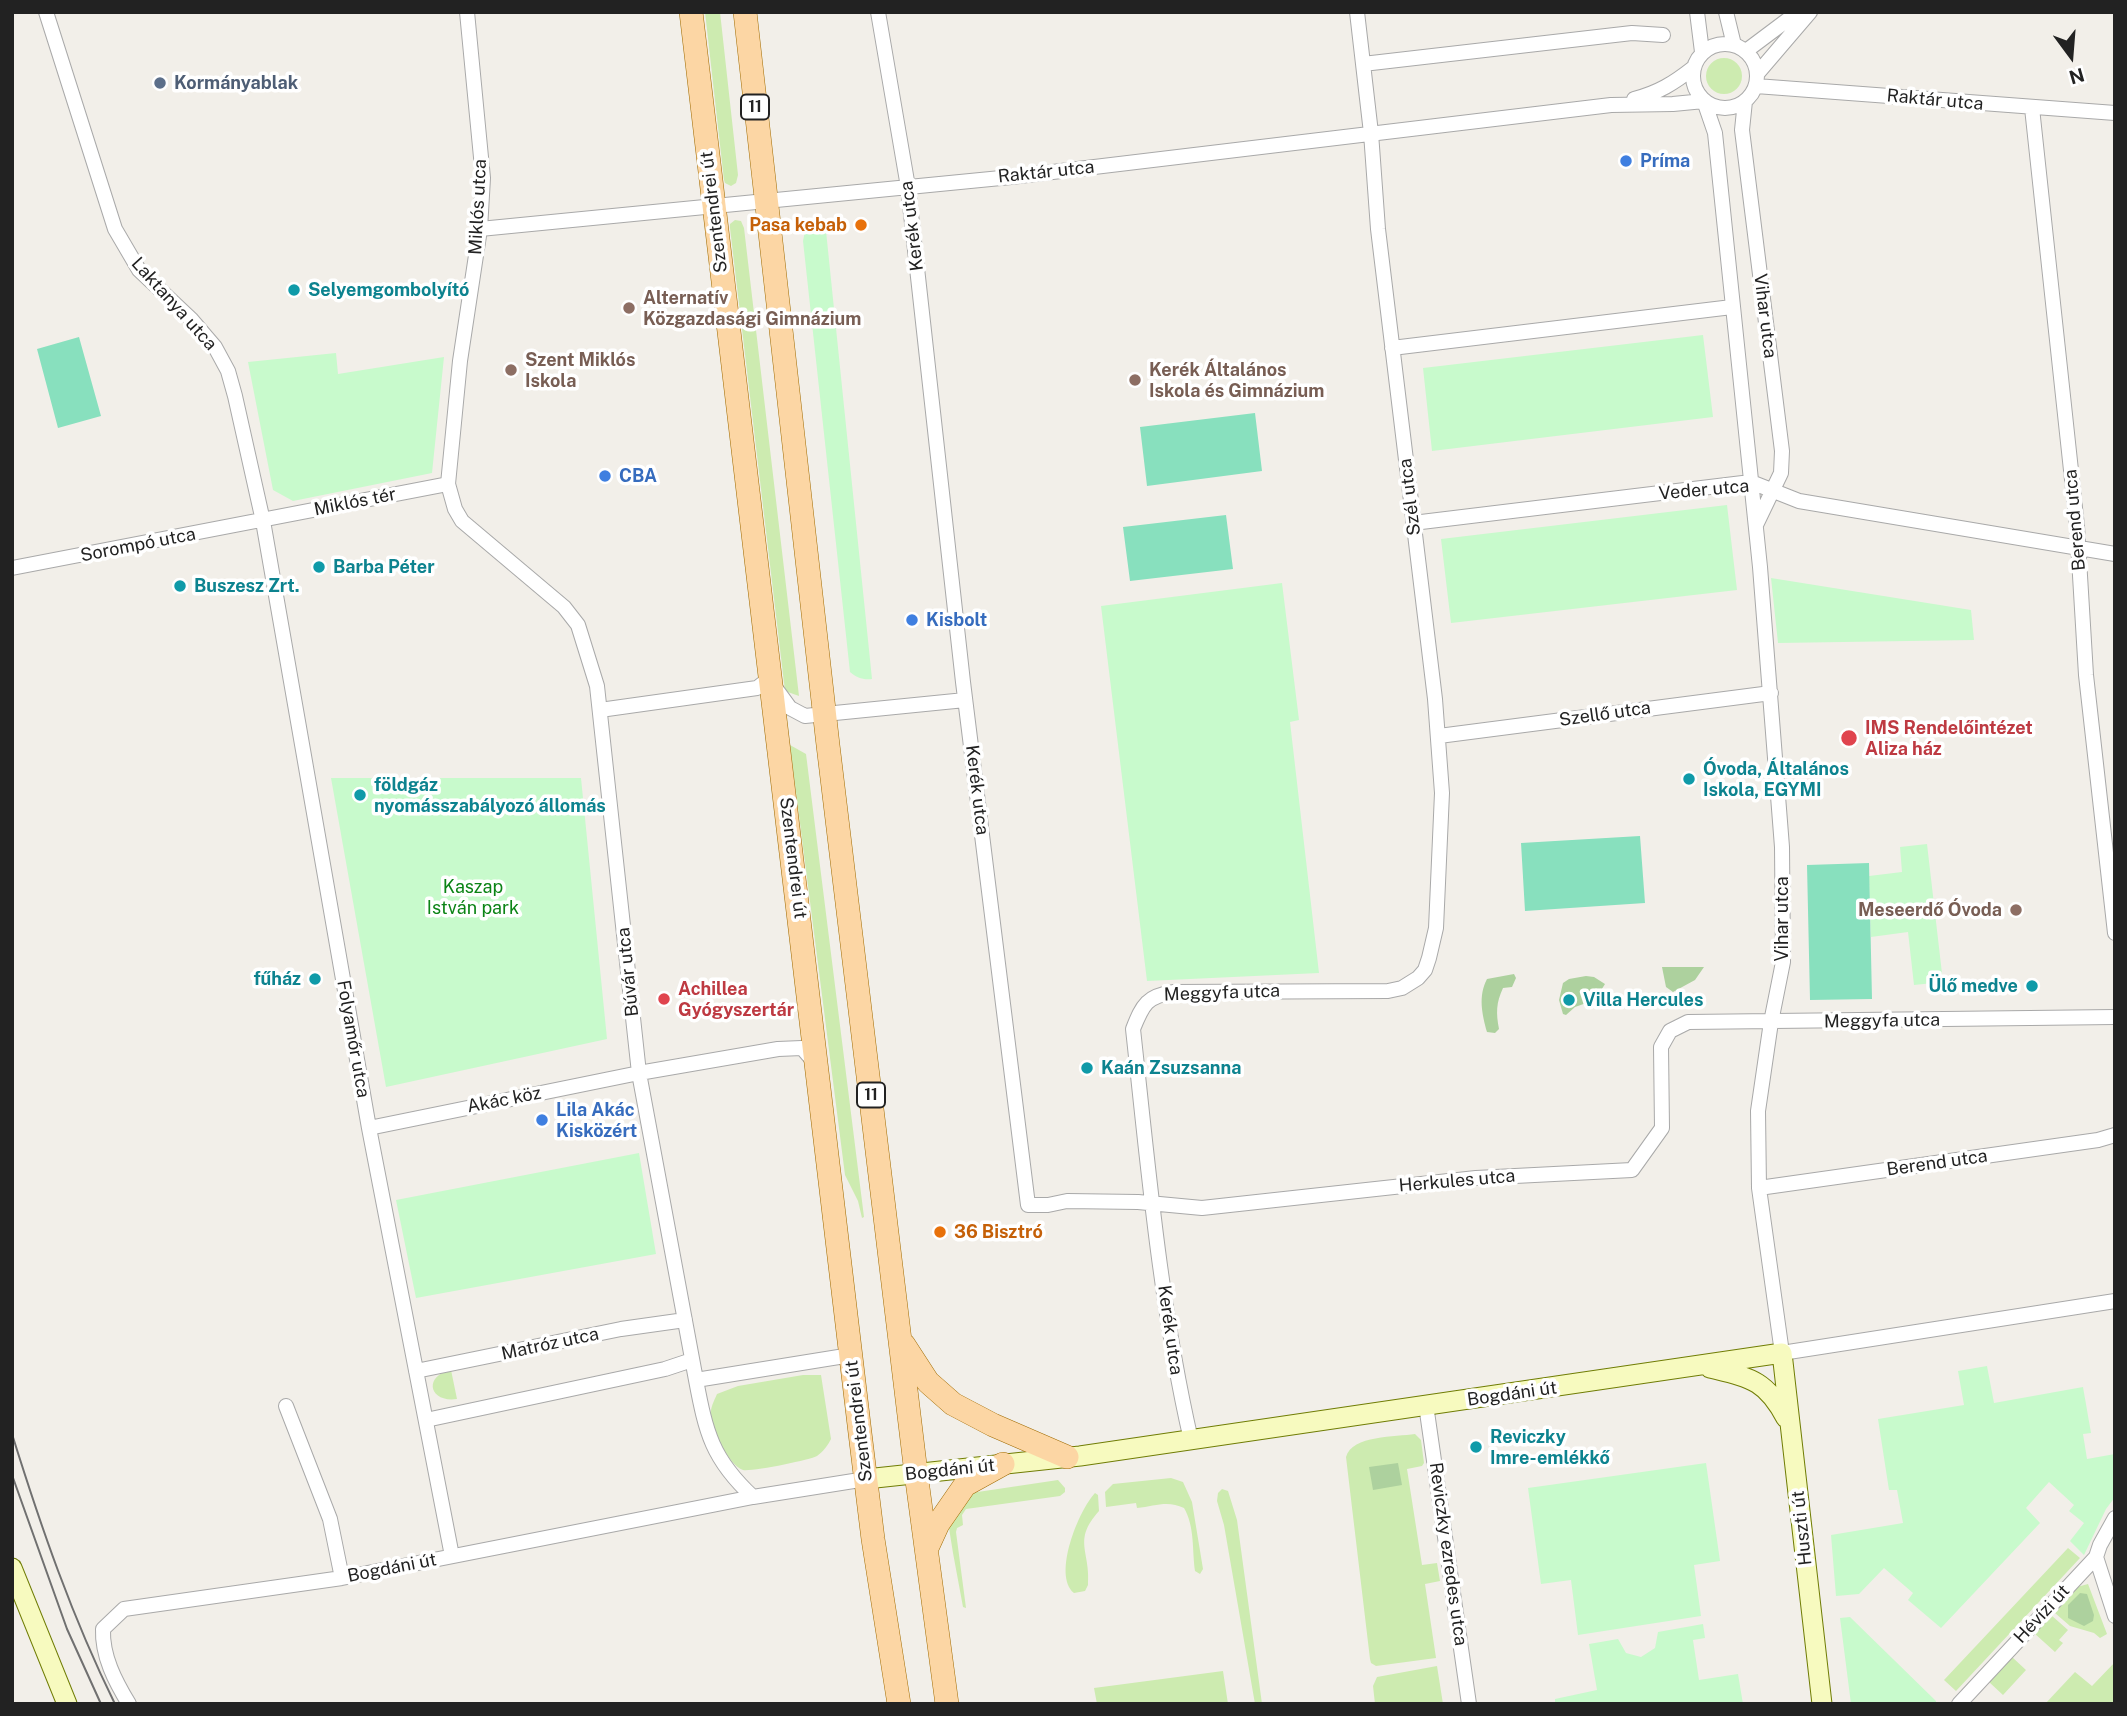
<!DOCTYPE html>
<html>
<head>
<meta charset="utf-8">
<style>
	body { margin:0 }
	#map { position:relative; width:2127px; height:1716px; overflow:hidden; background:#f2efe9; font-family:"Public Sans",sans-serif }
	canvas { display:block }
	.frame { position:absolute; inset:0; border:14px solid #222; pointer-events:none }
	.north { position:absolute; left:2036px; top:21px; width:70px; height:70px; -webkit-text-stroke:5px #fff; paint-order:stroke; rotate:164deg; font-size:19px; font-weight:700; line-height:28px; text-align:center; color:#222 }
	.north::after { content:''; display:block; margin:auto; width:24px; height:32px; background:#222; clip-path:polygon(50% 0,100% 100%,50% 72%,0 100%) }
</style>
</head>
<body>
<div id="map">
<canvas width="2127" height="1716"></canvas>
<div class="frame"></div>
<div class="north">N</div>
</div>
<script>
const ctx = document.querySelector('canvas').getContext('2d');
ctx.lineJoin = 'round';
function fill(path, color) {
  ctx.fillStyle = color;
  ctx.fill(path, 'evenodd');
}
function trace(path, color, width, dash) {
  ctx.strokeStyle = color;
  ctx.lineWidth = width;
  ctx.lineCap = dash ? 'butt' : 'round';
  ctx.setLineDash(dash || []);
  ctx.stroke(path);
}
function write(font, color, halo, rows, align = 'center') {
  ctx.font = font + ' "Public Sans",sans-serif';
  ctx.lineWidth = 7;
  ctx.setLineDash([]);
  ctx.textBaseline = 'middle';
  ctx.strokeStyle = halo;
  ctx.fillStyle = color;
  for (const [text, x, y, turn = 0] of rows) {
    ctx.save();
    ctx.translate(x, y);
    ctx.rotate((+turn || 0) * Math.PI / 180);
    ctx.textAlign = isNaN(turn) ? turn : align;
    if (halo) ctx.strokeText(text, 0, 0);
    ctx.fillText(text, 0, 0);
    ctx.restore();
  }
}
fill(new Path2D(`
	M705,12H720L738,175L736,183L731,186L725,183L724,180Z
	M1706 76a18 18 0 1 1 36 0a18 18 0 1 1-36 0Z
	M735,220L741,221L744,228L799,696L785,691L730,228V224Z
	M790,745L806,754L864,1217L862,1218L858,1201L845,1175Z
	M451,1370L457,1399C429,1403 423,1376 451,1370Z
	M803,1375H821L831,1439C828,1445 823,1452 817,1456C810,1460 751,1472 743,1470C728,1465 712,1429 711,1415C710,1408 714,1401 717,1394L738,1386Z
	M1415,1434L1421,1440L1424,1463L1422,1466L1407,1469L1422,1565L1437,1563L1440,1581L1425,1584L1436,1658L1376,1666L1371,1663L1370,1659L1346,1457C1352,1435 1396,1437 1415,1434Z
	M1171,1478L1183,1482L1192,1502L1203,1569L1200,1574L1195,1571C1192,1550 1195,1527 1184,1508C1168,1500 1155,1506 1137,1508L1136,1503L1106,1507L1105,1492L1113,1484Z
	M1058,1480L1065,1488V1492L1060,1496L966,1509L962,1515L963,1525L957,1528L956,1532L966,1608L963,1607L953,1553L949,1528L951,1516L971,1493Z
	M1222,1489L1228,1491L1237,1520L1262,1704H1255L1224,1525L1217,1501L1218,1493Z
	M1095,1493L1098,1495L1099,1511C1072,1541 1091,1551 1088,1585L1085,1591L1074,1593C1052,1575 1079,1510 1095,1493Z
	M2068,1548L2080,1558L1956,1691L1944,1680Z
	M2088,1584L2107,1634L2100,1638L2094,1633L2070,1626L2055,1613L2077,1587Z
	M2051,1615L2068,1630L2059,1640L2063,1643L2055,1652L2034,1633Z
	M2012,1657L2026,1670L2003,1695L1989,1682Z
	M2115,1662V1704H2045L2075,1672L2092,1686Z
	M1437,1666L1443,1704H1375L1373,1686L1377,1677Z
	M1223,1671L1228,1704H1097L1094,1688Z`), '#cdebb0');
fill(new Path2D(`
	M1662,967H1704L1695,980L1673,992L1666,987Z
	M1514,974L1516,978L1512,987L1503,988C1496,1003 1496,1013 1499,1029L1495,1033L1487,1032C1482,1014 1478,996 1487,979Z
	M1586,976L1594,977L1605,984L1595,1000L1575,1007L1566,1015L1563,1014L1559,1000L1563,983L1569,979Z
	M1398,1463L1402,1485L1373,1490L1369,1467Z
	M2080,1593L2087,1594L2094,1615L2093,1621L2084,1626L2068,1618V1605Z`), '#add19e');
fill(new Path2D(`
	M825,221L872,679C863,680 857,678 850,672L803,241L805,231L812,222Z
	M1703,335L1713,417L1432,451L1423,368Z
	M336,353L338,374L444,357L432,473L293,501L273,490L248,362Z
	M1727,505L1737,590L1451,623L1441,539Z
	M1771,578L1971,610L1974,640L1778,643Z
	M1282,583L1299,720L1290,722L1319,973L1147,981L1101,606Z
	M331,778H581L607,1039L386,1087Z
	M1927,844L1943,982L1914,985L1908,932L1871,937L1869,876L1902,872L1900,847Z
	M639,1153L656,1254L416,1298L396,1200Z
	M1987,1366L1994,1403L2083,1387L2091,1433L2083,1434L2087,1459L2115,1454V1497L2106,1509L2084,1555L2070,1541L2084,1523L2069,1511L2074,1505L2049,1482L2026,1508L2040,1523L1941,1628L1908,1600L1913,1593L1884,1568L1859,1594L1836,1596L1831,1535L1903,1523L1897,1490H1889L1878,1419L1964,1405L1958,1371Z
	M1706,1463L1720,1561L1694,1565L1701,1616L1578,1635L1571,1580L1541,1584L1528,1488Z
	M1850,1617L1936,1701V1704H1851L1840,1618Z
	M1703,1624L1705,1638L1693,1640L1699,1680L1738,1674L1743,1704H1555V1699L1597,1690L1589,1644L1618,1639L1626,1653L1641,1657L1655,1648L1658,1632Z`), '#c8facc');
fill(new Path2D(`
	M79,337L101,416L58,428L37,349Z
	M1255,413L1262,471L1147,486L1140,427Z
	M1226,515L1233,569L1130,581L1123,527Z
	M1640,836L1645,903L1525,911L1521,843Z
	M1869,863L1872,999L1810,1000L1807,865Z`), '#88e0be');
const street = new Path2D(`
	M46,12L115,229L139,270L191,319L215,347L228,371L235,396L263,521L369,1128L452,1556
	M467,12L483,178L480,229L460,361L448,484L455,509L462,521L564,607L578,625L597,686L639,1073L696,1380C706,1433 712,1459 753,1497
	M878,12L908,187L963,682L1028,1205H1048L1067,1201L1138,1202L1202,1208L1476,1178L1632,1170L1662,1128L1661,1047L1670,1031L1688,1022L2115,1017
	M1697,12L1702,52
	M1726,12L1734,45
	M1693 76a32 32 0 1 1 64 0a32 32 0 1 1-64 0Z
	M1746,51L1798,12
	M1363,64L1632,33L1663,35
	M1757,74L1810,12
	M1756,86L2115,113
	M1634,99C1658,93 1674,83 1693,68
	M1745,101L1742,130L1782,451L1781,473L1756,525
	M2032,108L2077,526L2086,675L2115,933
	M480,229L1011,177L1611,105L1673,104L1704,101L1715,133L1760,567L1782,847L1783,962L1771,1022L1758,1111L1759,1188L1782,1353L2115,1301
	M1392,348L1732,307
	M1413,523L1751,482L1799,501L2115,554
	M12,568L448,484
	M774,686L790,708L805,716L965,700
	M600,710L757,688L766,681L769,672
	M1439,736L1771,693
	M369,1128L639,1073L778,1049L802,1048L815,1063
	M1759,1188L2098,1140L2115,1135
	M416,1371L621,1329L685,1320
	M696,1380L851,1355
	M1426,1405L1469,1704
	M286,1406L330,1519L342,1578
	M426,1420L665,1369L692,1360
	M1191,1440C1160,1305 1148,1166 1133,1029C1143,1004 1147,996 1174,992L1388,991L1402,988L1418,978L1425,970L1429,958L1436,928L1442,793L1435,699L1378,229L1371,133L1357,12
	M2096,1557L2115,1616
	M129,1704C115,1681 102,1656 103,1629L124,1609L342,1578L753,1497L866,1479
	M1959,1704L2096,1557L2100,1545L2115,1518`);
const secondary = new Path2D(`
	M1710,1368C1751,1378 1766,1380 1786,1418
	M866,1479L1080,1456L1782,1353L1822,1704
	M12,1568L67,1704`);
const primary = new Path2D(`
	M691,12L860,1433L873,1539L899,1704
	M745,12L828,745L916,1473L947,1704
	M904,1345L928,1382L953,1404L993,1425L1067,1457
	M927,1548L938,1524L965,1485L1003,1464`);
trace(street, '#a9a9a9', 16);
trace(secondary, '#707d05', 21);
trace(primary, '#a06b00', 24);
trace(street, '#fff', 14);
trace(secondary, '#f7fabf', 19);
trace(primary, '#fcd6a4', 23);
trace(new Path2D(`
	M12,1434C41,1527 72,1617 115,1704
	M12,1475L67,1629L101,1704`), '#707070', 2);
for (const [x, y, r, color] of [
	[160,83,7,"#5c6f8a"],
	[1626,161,7,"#3f7fe0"],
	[861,225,7,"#e8710a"],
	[294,290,7,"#0f9aa8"],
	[629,308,7,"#8d6e63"],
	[511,370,7,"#8d6e63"],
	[1135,380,7,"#8d6e63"],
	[605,476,7,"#3f7fe0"],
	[319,567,7,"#0f9aa8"],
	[180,586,7,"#0f9aa8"],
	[912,620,7,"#3f7fe0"],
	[1849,738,9,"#e0444e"],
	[1689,779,7,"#0f9aa8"],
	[360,795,7,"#0f9aa8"],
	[2016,910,7,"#8d6e63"],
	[315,979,7,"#0f9aa8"],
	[2032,986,7,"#0f9aa8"],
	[664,999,7,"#e0444e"],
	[1569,1000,7,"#0f9aa8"],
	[1087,1068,7,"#0f9aa8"],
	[542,1120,7,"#3f7fe0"],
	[940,1232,7,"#e8710a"],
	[1476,1447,7,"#0f9aa8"]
]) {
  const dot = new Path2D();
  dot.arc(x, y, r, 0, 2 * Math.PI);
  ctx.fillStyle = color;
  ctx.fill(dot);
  trace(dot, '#fff', 2.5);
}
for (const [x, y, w] of [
	[755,107,28],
	[871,1095,28]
]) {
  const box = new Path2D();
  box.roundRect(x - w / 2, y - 12.5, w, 25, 5);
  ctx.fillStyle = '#fff';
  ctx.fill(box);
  trace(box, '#222', 2);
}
write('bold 16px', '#222', null, [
	["11",755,107],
	["11",871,1095]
]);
write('bold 18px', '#4e5e75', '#fff', [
	["Kormányablak",174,83]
], 'left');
write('18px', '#222', '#fff', [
	["Raktár utca",1935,100,5],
	["Raktár utca",1046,172,-6],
	["Miklós utca",478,207,-87],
	["Szentendrei út",714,212,-97],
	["Kerék utca",912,226,-97],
	["Laktanya utca",174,304,48],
	["Vihar utca",1765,316,83],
	["Veder utca",1704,490,-5],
	["Szél utca",1410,497,-97],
	["Miklós tér",355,502,-11],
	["Berend utca",2075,520,-95],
	["Sorompó utca",138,545,-11],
	["Szellő utca",1605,714,-8],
	["Kerék utca",977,790,83],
	["Szentendrei út",793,858,83],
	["Vihar utca",1782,919,-90],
	["Búvár utca",628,972,-96],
	["Meggyfa utca",1222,993,-2],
	["Meggyfa utca",1882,1021,-1],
	["Folyamőr utca",353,1039,80],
	["Akác köz",504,1100,-11],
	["Berend utca",1937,1163,-8],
	["Herkules utca",1457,1181,-5],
	["Kerék utca",1170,1330,82],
	["Matróz utca",550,1344,-12],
	["Bogdáni út",1512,1394,-8],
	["Szentendrei út",859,1421,-97],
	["Bogdáni út",950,1470,-6],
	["Huszti út",1802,1528,-96],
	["Reviczky ezredes utca",1448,1554,82],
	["Bogdáni út",392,1568,-11],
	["Hévízi út",2042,1614,-47]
]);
write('bold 18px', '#366cbe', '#fff', [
	["Príma",1640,161],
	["CBA",619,476],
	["Kisbolt",926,620],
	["Lila Akác",556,1110],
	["Kisközért",556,1131]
], 'left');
write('bold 18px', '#c56008', '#fff', [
	["Pasa kebab",847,225],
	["36 Bisztró",954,1232,"left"]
], 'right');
write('bold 18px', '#0d838f', '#fff', [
	["Selyemgombolyító",308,290],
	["Barba Péter",333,567],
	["Buszesz Zrt.",194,586],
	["Óvoda, Általános",1703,769],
	["Iskola, EGYMI",1703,790],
	["földgáz",374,785],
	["nyomásszabályozó állomás",374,806],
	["fűház",301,979,"right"],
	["Ülő medve",2018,986,"right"],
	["Villa Hercules",1583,1000],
	["Kaán Zsuzsanna",1101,1068],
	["Reviczky",1490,1437],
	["Imre-emlékkő",1490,1458]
], 'left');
write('bold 18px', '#785e54', '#fff', [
	["Alternatív",643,298],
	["Közgazdasági Gimnázium",643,319],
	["Szent Miklós",525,360],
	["Iskola",525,381],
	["Kerék Általános",1149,370],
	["Iskola és Gimnázium",1149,391],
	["Meseerdő Óvoda",2002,910,"right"]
], 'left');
write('bold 18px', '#be3a42', '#fff', [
	["IMS Rendelőintézet",1865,728],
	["Aliza ház",1865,749],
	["Achillea",678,989],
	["Gyógyszertár",678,1010]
], 'left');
write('18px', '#0c8416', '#fff', [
	["Kaszap",473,887],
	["István park",473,908]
]);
</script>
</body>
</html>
